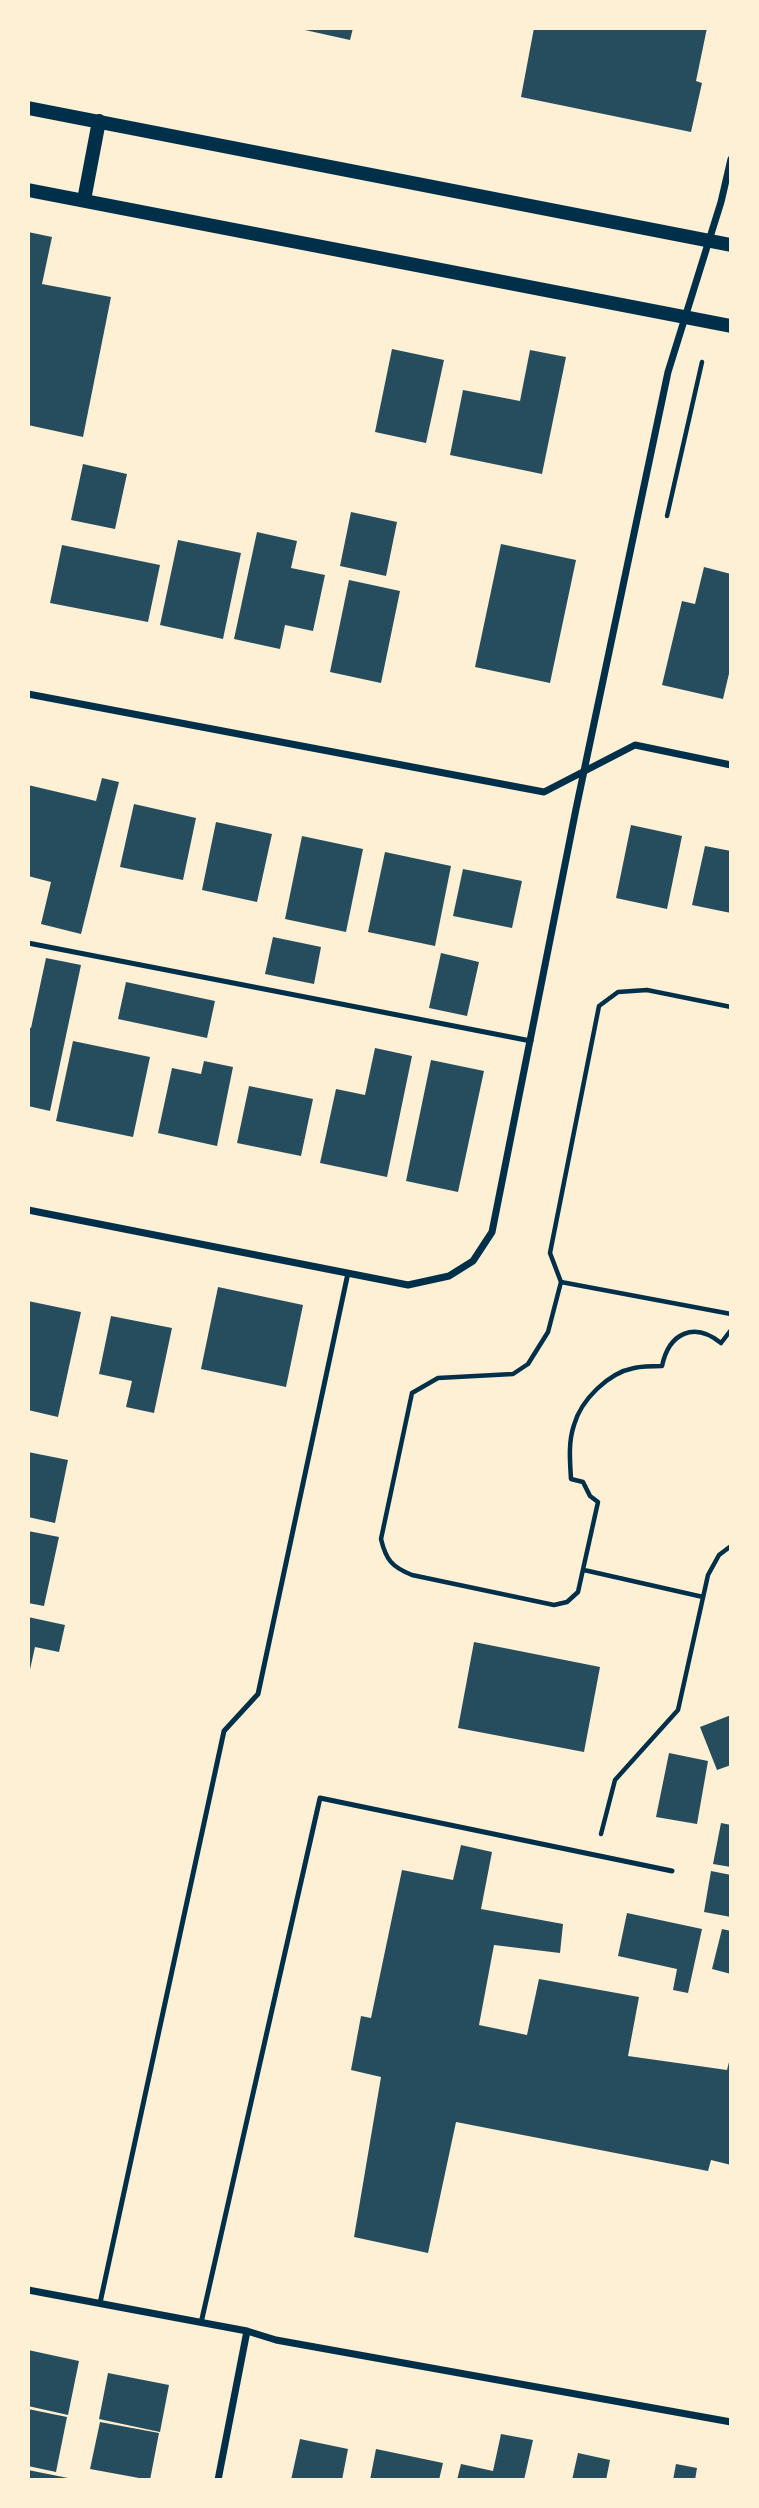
<!DOCTYPE html>
<html>
<head>
<meta charset="utf-8">
<style>
	body { margin:0 }
	#map { position:relative; width:759px; height:2508px; overflow:hidden; background:#fdf0d5; font-family:Raleway,sans-serif }
	canvas { display:block }
	.frame { position:absolute; inset:0; border:30px solid #fdf0d5; pointer-events:none }
</style>
</head>
<body>
<div id="map">
<canvas width="759" height="2508"></canvas>
<div class="frame"></div>
</div>
<script>
const ctx = document.querySelector('canvas').getContext('2d');
ctx.lineJoin = 'round';
function fill(path, color) {
  ctx.fillStyle = color;
  ctx.fill(path, 'evenodd');
}
function trace(path, color, width, dash) {
  ctx.strokeStyle = color;
  ctx.lineWidth = width;
  ctx.lineCap = dash ? 'butt' : 'round';
  ctx.setLineDash(dash || []);
  ctx.stroke(path);
}
fill(new Path2D(`
	M296,28H353L350,40Z
	M534,28H707L696,81L702,83L691,132L521,97Z
	M28,232L52,237L42,284L111,297L83,437L28,425Z
	M392,349L444,360L426,443L375,432Z
	M530,350L566,357L542,474L450,455L463,390L520,401Z
	M83,464L127,474L115,529L71,520Z
	M351,512L397,522L386,576L340,566Z
	M257,532L297,541L291,568L325,575L313,631L285,625L280,649L234,639Z
	M178,540L241,553L223,639L160,625Z
	M501,544L576,560L550,683L475,667Z
	M62,545L160,565L148,622L50,603Z
	M704,567L731,574V665L723,699L662,685L682,601L695,604Z
	M349,580L400,591L381,683L330,672Z
	M102,778L119,782L81,934L41,924L51,882L28,876V785L96,801Z
	M134,804L196,818L183,880L120,867Z
	M216,822L272,834L257,902L202,890Z
	M631,825L682,836L667,909L616,898Z
	M302,836L363,849L346,932L285,919Z
	M705,846L731,851V913L692,905Z
	M385,852L451,866L435,946L368,932Z
	M463,869L522,881L512,928L453,916Z
	M273,937L321,947L314,984L265,974Z
	M441,953L479,962L467,1016L429,1008Z
	M46,958L81,965L50,1111L28,1106V1027L31,1028Z
	M126,982L215,1001L207,1038L118,1019Z
	M73,1041L150,1057L133,1137L56,1121Z
	M375,1048L412,1056L387,1177L320,1163L336,1089L365,1095Z
	M431,1060L484,1071L458,1192L406,1181Z
	M204,1061L233,1067L217,1146L158,1133L172,1068L201,1074Z
	M249,1086L313,1099L301,1156L237,1143Z
	M218,1287L303,1305L286,1387L201,1369Z
	M28,1301L81,1312L58,1417L28,1410Z
	M111,1316L172,1328L154,1413L126,1407L132,1381L99,1374Z
	M28,1452L68,1460L55,1523L28,1517Z
	M28,1531L59,1537L44,1606L28,1603Z
	M28,1617L65,1625L59,1652L35,1647L29,1674Z
	M474,1642L600,1667L584,1752L458,1728Z
	M731,1715V1765L717,1770L700,1727Z
	M669,1753L708,1761L697,1824L656,1817Z
	M721,1823L731,1825V1867L713,1864Z
	M461,1845L492,1852L481,1909L563,1924L560,1953L494,1945L479,2025L527,2035L539,1979L639,1997L628,2056L727,2070L731,2054V2165L711,2160L708,2171L456,2122L428,2253L354,2237L381,2077L351,2070L361,2016L371,2018L402,1870L453,1880Z
	M711,1871L731,1875V1917L704,1912Z
	M627,1913L702,1929L688,1993L673,1990L677,1969L618,1956Z
	M722,1929L731,1931V1974L712,1969Z
	M28,2350L79,2361L68,2415L28,2406Z
	M108,2373L169,2385L160,2432L99,2419Z
	M28,2409L67,2417L56,2472L28,2466Z
	M100,2422L159,2433L150,2480L90,2469Z
	M501,2434L533,2440L524,2480H457L461,2464L493,2471Z
	M300,2439L348,2449L342,2480H291Z
	M376,2449L443,2463L439,2480H370Z
	M578,2453L610,2460L606,2480H572Z
	M676,2464L697,2468L695,2480H673Z
	M28,2470L73,2479V2480H28Z`), '#264d5e');
trace(new Path2D(`
	M667,516L702,362
	M731,1007L647,990L618,992L599,1006L550,1253L561,1282L548,1332L528,1364L513,1374L438,1378L412,1393L381,1539C386,1560 392,1567 412,1575L554,1605L567,1602L578,1592L598,1502L590,1496L583,1482L571,1479C570,1461 568,1443 574,1425C581,1400 608,1373 634,1368C643,1366 653,1366 662,1366C669,1333 694,1321 721,1343L731,1330
	M561,1282L731,1314
	M584,1570L703,1597
	M601,1834L615,1780L678,1710L708,1575L719,1555L731,1546`), '#003049', 4.5);
trace(new Path2D(`
	M28,943L531,1041
	M100,2303L224,1731L258,1694L348,1273
	M201,2323L320,1798L672,1871`), '#003049', 5);
trace(new Path2D(`
	M28,694L544,792L635,745L731,765
	M28,1210L408,1285L449,1276L473,1261L492,1232L576,809L668,372L721,202L731,159
	M28,2290L247,2331L276,2340L731,2422
	M218,2480L247,2331`), '#003049', 7);
trace(new Path2D(`
	M28,108L731,245
	M28,190L731,326
	M84,200L99,121`), '#003049', 14);
</script>
</body>
</html>
